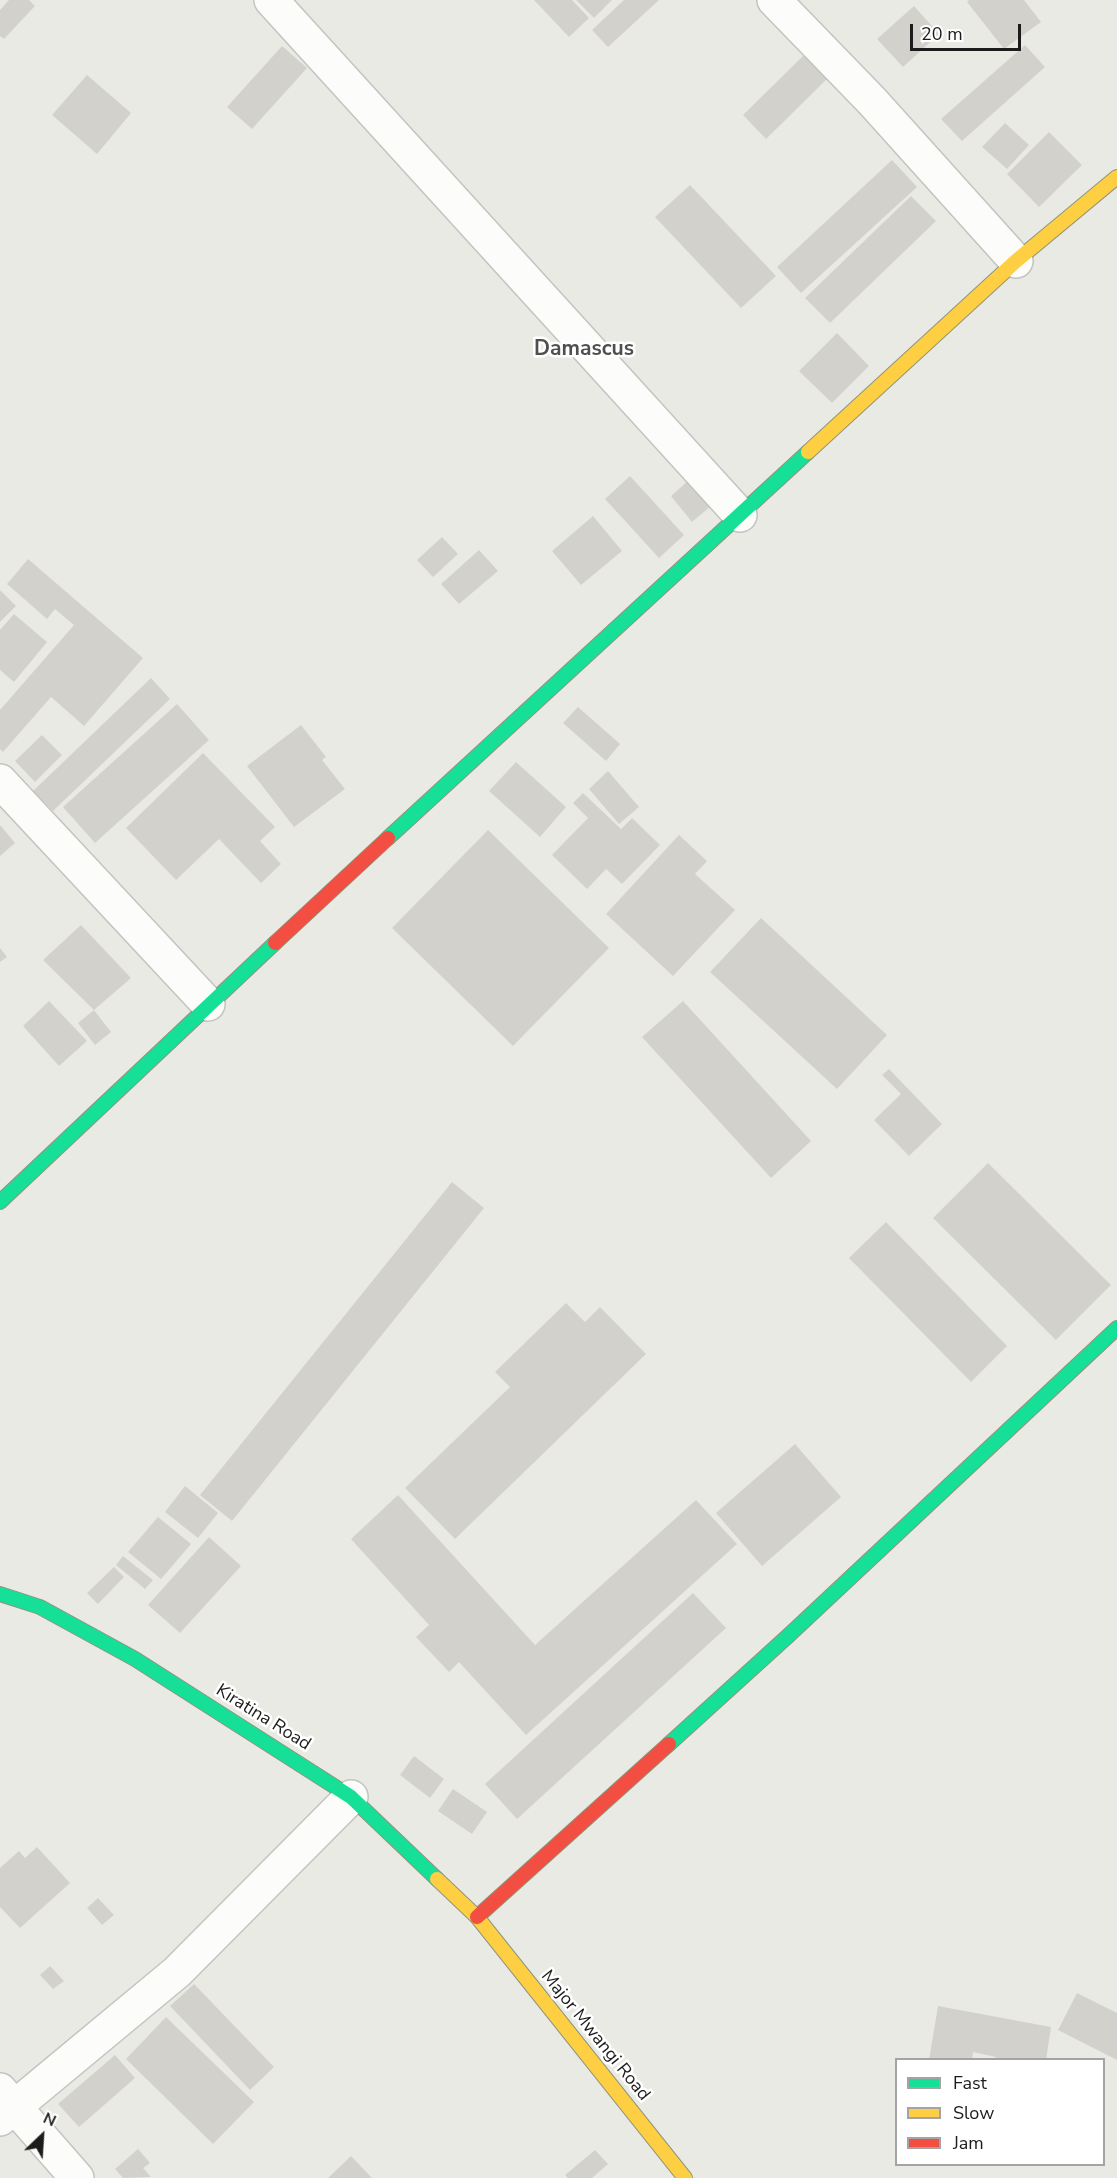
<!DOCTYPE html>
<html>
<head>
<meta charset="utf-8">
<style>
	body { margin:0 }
	#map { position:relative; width:1117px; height:2178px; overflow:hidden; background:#eaeae4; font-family:"Nunito Sans",sans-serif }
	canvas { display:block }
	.legend { position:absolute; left:895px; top:2058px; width:210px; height:108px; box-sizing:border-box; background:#fff; border:2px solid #a4a4a4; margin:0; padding:8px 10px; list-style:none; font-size:18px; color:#1c1c1c }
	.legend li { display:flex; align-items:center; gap:12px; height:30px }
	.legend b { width:30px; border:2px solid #a4a4a4 }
	.north { position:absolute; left:12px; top:2106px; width:60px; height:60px; -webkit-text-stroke:4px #fff; paint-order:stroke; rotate:25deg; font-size:16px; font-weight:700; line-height:24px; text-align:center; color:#1c1c1c }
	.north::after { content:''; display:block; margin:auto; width:21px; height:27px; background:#1c1c1c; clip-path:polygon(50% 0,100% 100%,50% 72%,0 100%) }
	.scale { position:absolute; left:910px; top:24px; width:111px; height:27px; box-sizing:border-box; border:3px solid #1c1c1c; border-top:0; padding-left:8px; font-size:18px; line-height:21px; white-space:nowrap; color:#1c1c1c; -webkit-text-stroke:4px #fff; paint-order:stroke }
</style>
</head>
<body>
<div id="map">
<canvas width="1117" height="2178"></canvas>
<ul class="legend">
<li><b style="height:8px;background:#16e098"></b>Fast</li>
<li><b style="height:8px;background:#ffcf43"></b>Slow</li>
<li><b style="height:8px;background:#f24e42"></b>Jam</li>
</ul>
<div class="north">N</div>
<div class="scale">20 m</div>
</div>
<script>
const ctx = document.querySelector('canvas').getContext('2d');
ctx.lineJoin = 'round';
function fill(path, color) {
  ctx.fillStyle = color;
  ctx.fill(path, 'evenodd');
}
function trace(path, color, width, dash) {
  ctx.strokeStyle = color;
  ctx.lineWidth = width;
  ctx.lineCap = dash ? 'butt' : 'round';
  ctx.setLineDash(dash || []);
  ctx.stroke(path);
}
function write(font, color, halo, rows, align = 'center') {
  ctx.font = font + ' "Nunito Sans",sans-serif';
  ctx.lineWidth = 5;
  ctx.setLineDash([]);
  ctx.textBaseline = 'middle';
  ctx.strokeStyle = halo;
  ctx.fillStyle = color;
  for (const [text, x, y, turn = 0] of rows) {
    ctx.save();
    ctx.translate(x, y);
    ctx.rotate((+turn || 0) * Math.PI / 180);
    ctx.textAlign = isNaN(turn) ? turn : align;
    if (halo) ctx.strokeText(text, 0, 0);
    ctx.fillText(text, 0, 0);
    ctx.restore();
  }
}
fill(new Path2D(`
	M9,0H29L35,6L4,39L0,36V10Z
	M534,0H572L589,18L569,37Z
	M576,0H612L594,18Z
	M624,0H659L608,47L592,30Z
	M969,0H1024L1041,22L1004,49L967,2Z
	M914,6L939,34L903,67L877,39Z
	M1025,45L1045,67L962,141L941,119Z
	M282,46L307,68L252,129L227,107Z
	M804,55L827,79L766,139L743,115Z
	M87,75L131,113L97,154L52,115Z
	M1005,123L1029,145L1007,169L982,147Z
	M1049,132L1082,165L1039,207L1007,174Z
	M892,160L917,187L801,293L777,267Z
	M690,185L776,276L741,308L655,217Z
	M911,196L936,221L830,323L805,298Z
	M837,333L869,366L832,403L799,371Z
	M630,476L684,535L659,558L605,499Z
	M689,480L711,506L692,522L671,496Z
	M593,516L622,551L581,585L552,551Z
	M442,537L458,554L433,577L417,560Z
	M479,550L498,571L459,604L441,584Z
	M28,559L143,658L84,726L51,697L3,752L0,749V710L74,625L55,609L47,619L7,584Z
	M0,590L16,606L0,622Z
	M14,614L47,642L14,682L0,670V630Z
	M151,678L170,699L53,811L33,791Z
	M177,704L209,740L95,843L63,807Z
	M578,707L620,744L606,761L563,723Z
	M301,725L326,757L322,760L345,789L294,827L247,766Z
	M42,735L62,755L35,782L15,761Z
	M203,753L275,827L260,841L281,864L261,883L219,839L176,880L126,828Z
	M516,762L566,807L540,837L489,791Z
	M608,771L639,807L619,824L589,789Z
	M583,793L621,829L632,818L660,845L622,884L606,869L587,889L552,855L588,818L573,803Z
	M0,825L15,843L0,856Z
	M488,830L609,948L513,1046L392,928Z
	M679,835L707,861L695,874L735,910L673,976L606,914Z
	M761,918L887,1035L837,1089L710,972Z
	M81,925L131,978L94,1010L43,960Z
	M0,948L7,957L0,962Z
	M49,1001L87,1041L59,1066L23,1026Z
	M683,1001L811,1141L771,1178L642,1037Z
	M94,1010L111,1032L95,1045L78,1023Z
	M889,1069L942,1124L909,1156L874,1120L901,1094L882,1075Z
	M988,1163L1111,1285L1056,1340L933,1218Z
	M452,1182L484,1208L232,1521L200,1495Z
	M886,1222L1007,1346L971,1382L849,1258Z
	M566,1303L585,1322L600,1307L646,1354L455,1539L405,1488L510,1387L495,1372Z
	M795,1444L841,1497L762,1566L716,1513Z
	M185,1486L218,1513L198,1538L165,1512Z
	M398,1495L535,1645L696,1500L737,1544L526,1735L459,1662L449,1672L416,1637L429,1625L351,1539Z
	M158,1517L191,1544L161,1579L128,1552Z
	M209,1537L241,1566L180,1633L148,1605Z
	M123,1556L153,1580L145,1589L116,1565Z
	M114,1567L124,1577L98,1604L87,1593Z
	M693,1593L726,1628L517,1819L485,1784Z
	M414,1756L444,1779L430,1798L400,1775Z
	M453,1789L487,1812L472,1834L438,1811Z
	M37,1847L70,1883L20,1928L0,1907V1868L19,1851L25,1858Z
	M98,1898L114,1915L102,1925L87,1908Z
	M50,1966L64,1981L53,1989L40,1975Z
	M194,1984L274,2067L250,2090L170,2006Z
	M1077,1993L1117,2013V2060L1058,2030Z
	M938,2006L1051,2027L1046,2060H996V2057L973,2052L972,2060H929Z
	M166,2017L254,2102L213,2144L126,2059Z
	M115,2055L135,2078L79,2127L58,2104Z
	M138,2149L150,2163L143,2168L151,2177L123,2178L115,2169Z
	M595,2150L608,2164L592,2178H568L565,2175Z
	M351,2156L372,2178H328Z`), '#d3d1cc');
const street = new Path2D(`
	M271,0L740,515
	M774,0L872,101L1016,261
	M0,781L208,1004
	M0,2090L77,2178
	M0,2119L177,1972L351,1797`);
const fast = new Path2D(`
	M388,838L808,452
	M0,1202L275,943
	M0,1594L40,1607L135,1659L351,1797L437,1879
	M669,1744L788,1636L1117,1328`);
const slow = new Path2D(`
	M808,452L1016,261L1117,177
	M437,1879L477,1917L685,2178`);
const jam = new Path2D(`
	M275,943L388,838
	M477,1917L669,1744`);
trace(street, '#c3c3c0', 36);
trace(fast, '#8e957c', 16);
trace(slow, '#8e957c', 16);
trace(jam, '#8e957c', 16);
trace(street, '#fcfcfb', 33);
trace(fast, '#16e098', 14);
trace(slow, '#ffcf43', 14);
trace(jam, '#f24e42', 14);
write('18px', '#1c1c1c', '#fff', [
	["Kiratina Road",263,1718,32],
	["Major Mwangi Road",595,2036,51]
]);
write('bold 21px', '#4f4f4f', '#fff', [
	["Damascus",584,350]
]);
</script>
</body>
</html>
